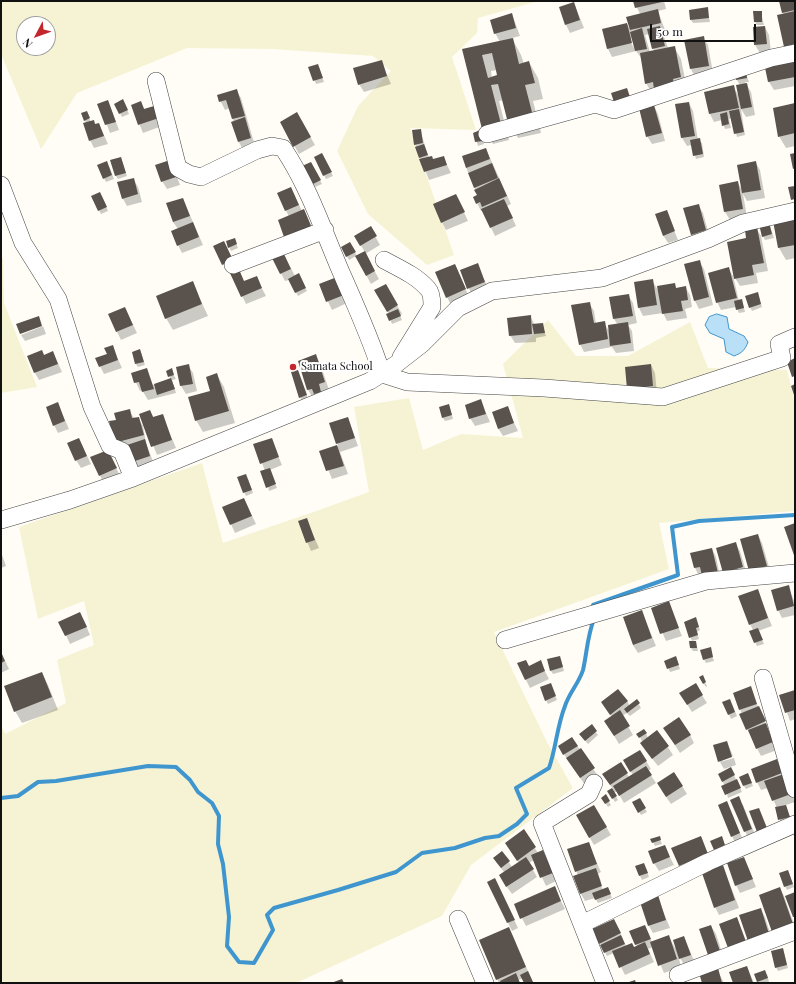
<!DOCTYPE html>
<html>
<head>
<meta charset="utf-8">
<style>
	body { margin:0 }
	#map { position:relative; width:796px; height:984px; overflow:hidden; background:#fffdf5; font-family:"Playfair Display",serif }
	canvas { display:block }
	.frame { position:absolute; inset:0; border:2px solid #111; pointer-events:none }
	.north { position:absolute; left:16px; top:16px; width:40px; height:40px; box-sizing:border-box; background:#fff; border:1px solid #a0a0a0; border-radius:50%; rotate:229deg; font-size:11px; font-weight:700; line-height:16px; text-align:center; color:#111 }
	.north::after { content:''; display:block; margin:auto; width:14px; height:18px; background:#c4262e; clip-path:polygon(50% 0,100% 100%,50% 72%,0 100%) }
	.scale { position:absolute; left:650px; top:24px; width:106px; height:18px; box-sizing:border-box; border:2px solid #111; border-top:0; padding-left:5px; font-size:12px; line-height:14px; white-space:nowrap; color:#111; -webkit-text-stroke:3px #fff; paint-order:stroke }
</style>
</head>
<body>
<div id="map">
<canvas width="796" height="984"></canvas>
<div class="frame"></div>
<div class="north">N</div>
<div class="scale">50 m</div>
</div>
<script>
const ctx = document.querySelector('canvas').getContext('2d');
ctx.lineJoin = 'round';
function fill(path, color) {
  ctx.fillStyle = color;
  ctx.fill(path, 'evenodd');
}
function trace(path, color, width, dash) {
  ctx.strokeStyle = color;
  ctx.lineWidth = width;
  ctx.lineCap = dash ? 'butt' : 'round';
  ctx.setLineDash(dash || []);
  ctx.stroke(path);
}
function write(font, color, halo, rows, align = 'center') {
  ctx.font = font + ' "Playfair Display",serif';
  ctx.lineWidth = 4;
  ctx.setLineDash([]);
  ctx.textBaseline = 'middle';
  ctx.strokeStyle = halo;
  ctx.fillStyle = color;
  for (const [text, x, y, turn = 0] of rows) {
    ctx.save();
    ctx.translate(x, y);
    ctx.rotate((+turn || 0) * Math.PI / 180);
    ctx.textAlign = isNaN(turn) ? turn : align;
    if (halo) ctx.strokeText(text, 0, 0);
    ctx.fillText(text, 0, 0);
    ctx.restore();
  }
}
fill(new Path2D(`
	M1,1H534L535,2L478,18L477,33L452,57L476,130L410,128L454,255L427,265L368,214L337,151L358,106L391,71L373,56L273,49L187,48L77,93L41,149L1,54ZM24,24H48V48H24Z
	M1,258H3L4,303L37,387L1,393Z
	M548,320L576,356H628L690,322L708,368L787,370L795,402V511L659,523L669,569L494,632L546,740L573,788L471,865L442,916L296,983H1V726L5,734L66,703L57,660L94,645L84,601L38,619L19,527L202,463L223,543L319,510L369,492L354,407L409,398L423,450L461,434L523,438L503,364Z`), '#f6f3d4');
const water = new Path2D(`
	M717,314L727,317L729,329L744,336L748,342C745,350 742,353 734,356L726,352L724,339L710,333L705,325L709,317Z`);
fill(water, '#b9e0f7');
trace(water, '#3f96cf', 1);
fill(new Path2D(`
	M634,1H664L666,9L658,11L665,30L662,31L668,48L674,47L681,59L687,89L653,95L646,83L642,59L636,51L612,57L608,49L603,30L627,24L631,30L628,17L640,14ZM649,34L654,51L650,52L645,35ZM631,38L635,46V50L629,39Z
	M783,1H795V86L774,90L769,82L765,64L792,59L783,12Z
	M574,3L584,28L570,33L566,25Z
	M707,9L710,22L693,23L691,20Z
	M761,12L764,25H757L755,22Z
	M512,14L520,36L512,38L521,55L524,64L529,62L538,78L543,99L533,101L541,133L518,138L509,122L504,100L499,101L509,140L493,144L483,129L463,50L500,42L495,33ZM497,70L498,76L492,78L491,71Z
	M765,27L769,35L771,52L760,53L755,45L754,28Z
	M703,38L708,45L713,73L695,77L691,69Z
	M381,61L391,84L364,92L359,84Z
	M310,68H319L324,82L316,84Z
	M746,74L749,82H745L751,92L755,115L746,117L741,109L745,135L737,137L732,118L729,119L731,128L725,129L722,120L714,122L710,114L705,93L733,87L739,96L740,85L737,80Z
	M236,90L241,98L255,146L243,150L239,142L230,108L225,110L218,96Z
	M108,101L119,130L110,133L99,104Z
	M141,103L145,110L154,107L162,126L143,133L132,106Z
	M689,103L693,111L698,140L702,143L704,157L696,159L692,145L687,146L682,138Z
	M125,104L129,114L122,117L120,113Z
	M795,104V146L786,148L779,136Z
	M654,106L658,114L665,141L652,144L647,136Z
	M82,114L88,116L91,122L93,121L96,125L99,124L108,144L94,148L90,140L86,123Z
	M297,114L315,145L299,154L281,122Z
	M420,130L429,158L433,160L443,157L451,173L429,180L415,144Z
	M474,133L482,135L484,144L478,146Z
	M486,149L511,204L507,206L516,226L495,236L483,211H481L474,197L478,196L466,167Z
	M315,157L324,158L333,176L326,179Z
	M121,158L127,176L118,179L116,176Z
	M310,163L322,184L315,187L304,167Z
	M756,163L760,170L765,198L747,201L743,194L747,217L730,220L725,212L720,185L737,182L742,189Z
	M109,166L114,179L106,182L104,178Z
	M174,169L180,185L167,189L162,181Z
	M133,179L138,187L142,202L127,206L123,199Z
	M291,188L302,211L304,210L308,218L315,234L290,244L289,217L278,193Z
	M456,195L468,221L446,230L442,222Z
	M102,196L108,211L101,214L99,210Z
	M183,199L203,245L182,253L178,245V229L173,222Z
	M698,205L703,213L710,238L696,242L691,234Z
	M666,211L678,240L668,243L663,235Z
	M795,218V258L786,260L779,248L774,222Z
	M769,223L774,238L765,240L763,236Z
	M370,227L380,245L365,254L379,279L371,284L356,256L349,260L343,248L350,244L357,256L365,252L355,236Z
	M756,228L761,236L768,271L756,273L758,283L740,286L735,278L748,239Z
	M236,243L238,248L231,251L229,247Z
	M214,246L236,269L244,282L256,277L266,296L246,304L230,271L227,272Z
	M283,253L295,276L299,275L307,291L298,296L289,280L285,281L273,258Z
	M699,261L704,269L713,305L699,309L695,301L686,264Z
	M477,264L489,290L473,297L461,271Z
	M455,265L469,297L451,305L447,297Z
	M728,268L733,276L739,301H741L743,304L745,312L739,313L736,307L721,310L717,302Z
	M336,278L347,303L332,310L320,285Z
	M652,280L659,292L674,284L677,289L686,288L690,295L692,307L685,309L687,318L667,321L663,313L643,316L639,308Z
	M192,282L208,316L173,330L166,318Z
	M386,285L402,314L400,315L402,320L392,324L388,314H389L376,291Z
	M628,295L633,303L637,323L628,325L632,331L634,351L616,353L612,347L584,352L580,344L589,303L594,311L596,324L604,323L609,331L618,325L614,319Z
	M759,297L762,307L752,311L750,307Z
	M125,308L137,333L121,340L109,315Z
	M530,316L535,325L542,324L546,336L536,338V342L515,343L510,335Z
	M43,326L46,334L25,341L21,335Z
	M112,346L122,368L104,374L100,366Z
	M140,350L145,365L138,367L136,364Z
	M53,352L62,372L39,380L35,373L44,356Z
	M316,356L320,363L329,390L313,398L308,390L299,361Z
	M188,365L193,373L197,391L186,394L181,386Z
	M651,365L655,373L657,394L633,396Z
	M146,369L153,385L171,379L167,371L171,370L176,379L172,380L176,393L148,400L142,390L140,391L132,374Z
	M298,371L308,399L302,401L300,397Z
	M217,375L224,387L235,423L203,432L196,420L211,391Z
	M481,401L490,422L475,426L470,418Z
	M58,404L69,429L58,433L54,425Z
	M449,405L453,419L445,421L443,418Z
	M507,408L518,431L503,436L498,428Z
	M129,410L134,418H138L143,426L146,443L154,464L138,469L120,450L117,420Z
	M150,411L154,418L162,415L176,448L157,455L141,415Z
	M348,418L358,446L340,452L348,474L332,479L321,452L338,446L337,443Z
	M79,439L91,464L81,468L76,460Z
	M271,439L282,465L270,470L277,488L269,491L265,471L255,445Z
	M108,451L120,476L104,484L92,458Z
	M248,479L253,493L246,496L244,492Z
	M244,499L256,524L235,533L224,508Z
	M306,519L319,548L311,551L299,522Z
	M758,535L762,543L771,574L754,579Z
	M735,543L740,551L747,575L729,581Z
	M712,549L716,557L721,581L699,576L695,568L692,554Z
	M1,552L6,566L1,568Z
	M788,586L795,603V615L782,618L778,610Z
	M757,590L772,626L758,631L764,644L757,646L750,632L753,630L750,624Z
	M668,603L682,636L666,641L652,609Z
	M642,612L656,646L638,653L633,645Z
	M696,619L700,630L697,632L699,639L692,641L685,622Z
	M84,621L90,635L70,644L60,622Z
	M696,642L698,651H693L691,648Z
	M710,649L714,661L706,663L704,659Z
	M1,652L9,669L1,673Z
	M561,660L564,671L553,674L551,671Z
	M677,661L680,669L670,672L666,662Z
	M540,662L549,679L530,688L518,664L529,667Z
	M42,673L48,685L58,710L22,723L15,711Z
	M702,677L707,686L706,687L700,678Z
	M695,684L707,703L692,712L685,701Z
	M552,688L557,700L548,704L546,700Z
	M750,688L777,750L761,756L747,729L740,709Z
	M795,691V719L790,721L781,696Z
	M627,701L630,706L637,701L641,708L630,716L627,713L622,716L633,735L619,744L610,729L612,717L602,703Z
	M724,702L732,704L737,716L731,719Z
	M591,726L598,735L588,744L583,738Z
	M657,731L673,755L658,766L646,751L640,737L646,733L648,738Z
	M690,735L694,743L680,753L669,736Z
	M572,738L598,776L585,785L559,747Z
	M727,742L733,756L720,762L715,746Z
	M734,758L736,765L724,769L720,762Z
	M777,760L795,802L786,805L791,821L781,823L777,808L768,788L761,790L757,782Z
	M646,761L651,769L648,771L656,783L624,803L617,791L614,793L618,800L615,802L608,791L613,789L608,782L620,763L629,777L633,775L629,769Z
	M731,769L742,792L728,798L725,786L719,775Z
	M674,773L687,794L671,804L662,791Z
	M750,778L753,786L746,789L744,786Z
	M605,796L611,805L608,807L602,798Z
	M639,799L647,812L641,815L633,802Z
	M731,800L743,805L756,837L749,840Z
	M727,803L744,842L736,845L719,806Z
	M594,806L611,835L594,845L577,816Z
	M524,831L538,853L543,851L556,881L546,886L534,860L529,863L537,877L512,894L504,883V872L496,862L502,852L512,867L519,863L511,851Z
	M659,837L662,844L655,846L652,840Z
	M588,843L601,872L598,874L602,884L601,881L599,882L603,890L608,888L612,898L598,903L595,898L585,901L581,894L578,876L569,850Z
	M664,846L674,865L659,871L654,863Z
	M744,858L756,887L740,893L736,885Z
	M723,866L739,908L719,915L715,907Z
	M636,867L646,868L649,877L642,880Z
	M788,871L794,887L787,890L785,886Z
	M489,882L499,887L518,928L512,931Z
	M554,887L565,909L526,926L515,905Z
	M780,888L784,896L795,927L760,895Z
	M657,897L670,928L653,933L649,926Z
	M760,909L765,917L773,942L740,916Z
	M737,919L750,950L733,955Z
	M644,926L652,942L669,937L675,948L684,937L695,963L685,966L678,955L681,967L664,973L653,947L648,949L654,962L625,975L614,953L607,956L600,943L618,928L626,946L634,948L637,947L636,944Z
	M711,926L716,934L724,959L709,954Z
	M509,929L513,936L533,983H525L523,978L518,980L520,983H499L497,979Z
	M783,949L788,968L778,971L776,967Z
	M747,967L754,983H734Z
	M717,969L724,983H703Z
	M767,974L769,982L759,983L758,981Z`), '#0003');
trace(new Path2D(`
	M593,610V605L678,575L672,527L699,521L795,515
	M1,798L18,796L38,782L56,781L148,766L176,767L190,780L198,792L212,803L219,816L218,844L223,864L229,917L227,946L239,962L254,963L273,930L267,915L274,908L338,890L396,872L422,853L455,848L485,838L499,836L517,824L527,814L516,788L549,768C556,748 557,726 565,706C569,693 579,683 583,670C587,653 587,637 594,619`), '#3f96cf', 4);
fill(new Path2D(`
	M633,1H662V2L635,8Z
	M779,1H795V10L782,13Z
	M574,2L580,20L565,25L559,7Z
	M708,7L709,18L690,20L689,10Z
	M658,9L661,23L630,30L626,17Z
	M753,11H762V22H754Z
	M795,11V44L784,47L777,15Z
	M512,13L516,28L494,34L490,20Z
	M627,23L632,43L607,49L602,29Z
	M660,26L665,46L652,49L647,29Z
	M765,26L767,44L754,45L753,27Z
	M642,28L647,49L635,51L630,32Z
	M704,36L709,66L690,69L684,40Z
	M513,38L519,64L529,61L535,83L525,85L533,116L508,123L498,84L491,85L501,124L482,129L462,49ZM492,53L497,75L488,78L482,55Z
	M675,46L681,77L673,79L674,85L654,89L653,82L645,84L640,53Z
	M795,57V77L768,82L764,63Z
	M382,60L387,76L358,85L353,68Z
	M318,64L323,78L313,81L308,67Z
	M746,72L747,78L736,80L735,74Z
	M747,83L752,107L741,109L736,85Z
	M734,85L739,108L709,114L704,92Z
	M627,88L630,97L614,102L611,93Z
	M237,89L245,116L232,119L226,100L219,102L217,95Z
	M123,99L128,110L119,114L114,104Z
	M108,100L116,122L105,125L97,104Z
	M141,101L144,109L154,106L159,118L138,125L131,105Z
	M689,102L695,136L681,138L675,104Z
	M795,103V133L778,137L773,108Z
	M654,105L662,133L646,137L639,108Z
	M739,109L744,132L734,134L729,111Z
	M87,111L90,118L84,121L81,113Z
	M297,112L311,137L293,147L280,122Z
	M727,112L729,124L722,126L720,114Z
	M245,117L251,138L238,142L231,122Z
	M94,120L95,124L99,123L104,136L89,141L83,123Z
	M421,129L423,143L414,145L412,130Z
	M480,130L483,141L475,142L473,133Z
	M700,138L703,154L693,156L690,140Z
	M424,144L428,155L419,158L415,147Z
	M486,148L490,159L466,168L462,156Z
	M322,153L332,172L323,176L314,157Z
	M795,153V168L793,169L790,154Z
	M432,156L433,159L444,156L447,165L424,172L419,159Z
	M121,157L126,173L115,176L110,160Z
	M170,160L176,177L161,182L155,165Z
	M107,161L112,175L103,179L97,165Z
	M756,161L761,190L742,193L737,165Z
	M311,162L321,180L313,184L302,166Z
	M492,163L498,178L474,188L468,173Z
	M134,178L138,194L122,199L117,182Z
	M499,178L507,196L482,207L480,202L476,204L473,197L477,195L474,190Z
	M738,181L743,209L724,212L719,185Z
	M795,186V199L791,200L788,187Z
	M291,187L299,205L285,211L277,193Z
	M100,192L107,207L98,211L91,196Z
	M456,194L465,212L441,223L433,204Z
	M183,198L190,216L173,222L166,203Z
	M504,199L513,218L490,228L481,209Z
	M699,204L706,230L691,235L683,208Z
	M304,209L311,226L284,237L278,220Z
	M667,210L675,231L663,236L655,214Z
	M795,217V245L778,248L773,221Z
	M193,222L199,237L177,246L171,231Z
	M769,222L772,234L762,237L759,224Z
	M371,226L377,236L360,246L354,236Z
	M757,227L764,263L752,265L754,275L734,279L727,242L746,238L745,230Z
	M235,238L237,244L228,248L226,241Z
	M224,241L233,260L222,265L213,246Z
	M350,242L356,252L346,257L341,247Z
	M365,251L375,271L366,276L355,256Z
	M283,252L291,269L280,274L272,258Z
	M700,260L709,297L694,301L684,264Z
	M478,263L485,282L467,289L460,270Z
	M455,264L466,289L446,298L435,272Z
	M238,267L244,281L257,276L262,288L241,297L229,271Z
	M729,267L737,298L716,303L708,273Z
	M299,273L306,288L295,293L288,279Z
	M337,277L344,295L326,302L319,284Z
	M653,279L657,305L638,308L634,282Z
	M193,281L202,304L165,319L156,296Z
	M675,283L676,288L686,286L688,300L681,301L683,311L662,314L657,286Z
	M386,284L398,305L387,312L374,290Z
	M758,292L761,304L749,308L745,296Z
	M629,294L633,316L613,319L609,297Z
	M742,299L744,308L736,310L734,301Z
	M590,302L594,323L605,321L608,339L579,345L571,305Z
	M125,307L133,325L116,332L108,314Z
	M398,309L401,316L389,321L386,314Z
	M531,315L532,334L509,336L507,318Z
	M39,316L42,326L20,334L16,324Z
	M628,322L631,343L610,346L608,325Z
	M543,323L545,333L534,334L532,324Z
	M113,345L118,360L99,367L95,358L107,354L104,348Z
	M140,349L144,362L135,364L132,352Z
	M42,350L44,355L53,351L58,364L34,373L27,356Z
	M316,354L325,382L319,384L321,392L314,394L312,389L307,390L298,361Z
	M795,358V376L792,377L787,362Z
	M189,364L193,384L180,386L176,367Z
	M651,364L653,386L627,389L625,367Z
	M147,368L154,389L142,392L139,382L134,383L131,373Z
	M172,368L174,375L168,377L166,371Z
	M298,370L307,395L299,398L291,372Z
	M217,373L229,411L195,421L188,397L210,391L206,377Z
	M171,378L175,389L157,395L154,384Z
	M795,384V398L791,386Z
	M481,399L486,414L469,419L465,405Z
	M58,402L65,421L53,426L46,407Z
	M449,404L452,415L442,418L439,407Z
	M508,406L514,423L498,429L492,412Z
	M130,409L132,418L139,417L144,435L114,443L109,421L116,420L114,413Z
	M150,410L153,417L163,414L172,440L151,447L139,414Z
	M348,417L355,438L336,444L329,423Z
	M79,438L87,456L75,461L67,443Z
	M272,438L279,457L260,464L253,444Z
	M145,439L150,456L132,462L127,445Z
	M337,445L344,466L326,471L319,451Z
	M108,450L117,468L99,476L90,457Z
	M270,468L276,484L266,488L260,471Z
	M246,474L252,490L243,493L237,477Z
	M244,498L252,516L230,525L222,507Z
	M307,518L315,540L306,543L298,521Z
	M795,523V558L784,527Z
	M758,534L767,566L749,571L740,539Z
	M736,542L743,567L723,573L716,548Z
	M712,548L718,573L702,576L700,567L694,568L690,553Z
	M789,585L794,606L777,611L771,590Z
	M758,589L768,618L749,625L738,596Z
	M669,601L679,628L660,634L651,608Z
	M642,610L652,638L633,645L623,617Z
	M80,612L87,627L65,636L58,622Z
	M696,617L699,627L696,628L698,635L689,638L684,622Z
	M758,628L763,640L754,643L749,631Z
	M689,641H696L697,648H690Z
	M711,647L713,657L703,660L700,650Z
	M1,652L5,661L1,663Z
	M560,656L563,667L550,671L547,659Z
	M676,656L679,665L667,669L664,661Z
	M526,660L529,666L541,660L545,671L525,680L517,663Z
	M42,672L52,697L14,712L4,686Z
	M703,675L706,682L703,684L699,677Z
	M551,683L556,696L545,701L540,687Z
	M696,683L703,695L687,705L679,693Z
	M751,686L757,704L739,710L733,693Z
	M618,689L628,701L610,715L601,702Z
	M795,690V710L785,713L779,695Z
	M637,699L640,703L627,713L624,709Z
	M730,699L735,712L728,715L722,702Z
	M759,706L766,721L746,730L739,714Z
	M620,710L630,726L614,736L604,721Z
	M679,717L691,735L675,745L663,728Z
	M766,723L773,742L756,749L748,730Z
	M592,724L597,731L585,741L579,734Z
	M644,729L647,733L639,738L636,734Z
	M657,730L669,746L652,759L640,743Z
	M572,737L578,746L563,755L558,746Z
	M727,741L732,757L718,762L713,745Z
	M581,748L595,768L580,778L566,758Z
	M640,750L647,761L630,772L623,760Z
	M777,759L782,773L756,783L751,769Z
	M621,762L628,773L610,785L602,774Z
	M646,766L652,775L619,796L613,786Z
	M731,767L735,775L722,782L718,774Z
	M674,772L683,786L666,797L657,783Z
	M748,773L752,783L743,786L739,777Z
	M784,774L791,794L772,801L764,781Z
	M737,779L741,788L725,795L721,786Z
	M612,788L617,796L612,799L607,791Z
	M606,794L610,801L605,804L601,798Z
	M739,796L752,829L744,832L730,800Z
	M640,798L646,808L638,813L632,802Z
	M727,801L740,833L731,837L718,805Z
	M594,805L607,827L589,838L576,815Z
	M786,805L790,817L778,820L775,807Z
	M759,808L767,828L757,832L749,811Z
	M524,829L536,847L517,861L505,843Z
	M660,836L661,840L652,843L650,839Z
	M701,836L708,854L679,866L671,848Z
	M722,836L725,845L714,850L710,841Z
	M589,842L597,864L575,872L567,849Z
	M665,845L670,857L653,864L648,851Z
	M543,850L553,873L540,878L531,855Z
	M502,851L510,861L501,868L493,858Z
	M526,857L534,869L506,887L499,875Z
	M744,857L753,879L735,886L727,863Z
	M644,863L648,873L639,876L635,866Z
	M723,865L735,900L714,908L702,873Z
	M596,868L602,886L580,894L573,876Z
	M788,870L793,884L784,887L779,873Z
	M495,878L515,920L507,923L487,882Z
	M555,886L561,901L520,919L514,904Z
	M608,887L611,894L595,900L592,893Z
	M780,887L793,924L772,932L759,895Z
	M795,892V917H793L785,896Z
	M658,895L666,920L648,926L640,902Z
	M761,908L769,934L748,941L739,915Z
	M737,917L746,942L728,948L719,924Z
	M614,919L621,933L599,944L592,929Z
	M645,925L651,939L635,945L629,931Z
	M711,925L720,951L708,955L699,929Z
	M509,927L526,967L496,980L479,940Z
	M621,935L625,944L604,953L600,945Z
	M669,935L677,959L658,966L650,942Z
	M684,936L691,955L679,959L673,940Z
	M645,942L650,954L619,968L612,951L632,943L634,947Z
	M783,948L787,965L775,968L771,951Z
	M747,966L753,983H733L729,972Z
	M718,968L722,983H702L699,973Z
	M765,970L768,978L757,982L754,974Z
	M528,971L533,982L524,983L520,975Z
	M516,973L520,983H501L500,981Z
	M342,979L344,983H331Z
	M635,980L636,983H626Z`), '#5a524d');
const minor = new Path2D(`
	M156,81L178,168L189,174L201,177L257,150L272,146L283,148C309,187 323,230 341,272C356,306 371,339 382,374L407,382L544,388L663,397L782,358L779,344L795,337
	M487,134L595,104L614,110L771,58L795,53
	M1,185L23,243L58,299L92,407L110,446L122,451L133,478
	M384,260C399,268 417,276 428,289C432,293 432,302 432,307L401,357
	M233,265L325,230
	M1,520L70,500L133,478L370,381L395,365L422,344L458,308L492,291L602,278L708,239L743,223L795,211
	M505,640L706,581L795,573
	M763,678L795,789
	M594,783L589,794L542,823L605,983
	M458,919L485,983
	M582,924L708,862L795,824
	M678,975L795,931`);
trace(minor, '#444', 18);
trace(minor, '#fff', 17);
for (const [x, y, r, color] of [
	[293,367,4,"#c4262e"]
]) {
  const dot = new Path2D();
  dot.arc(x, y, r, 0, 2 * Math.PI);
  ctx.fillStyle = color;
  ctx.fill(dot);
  trace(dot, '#fff', 1.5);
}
write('11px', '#111', '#fff', [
	["Samata School",301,367]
], 'left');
</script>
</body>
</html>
